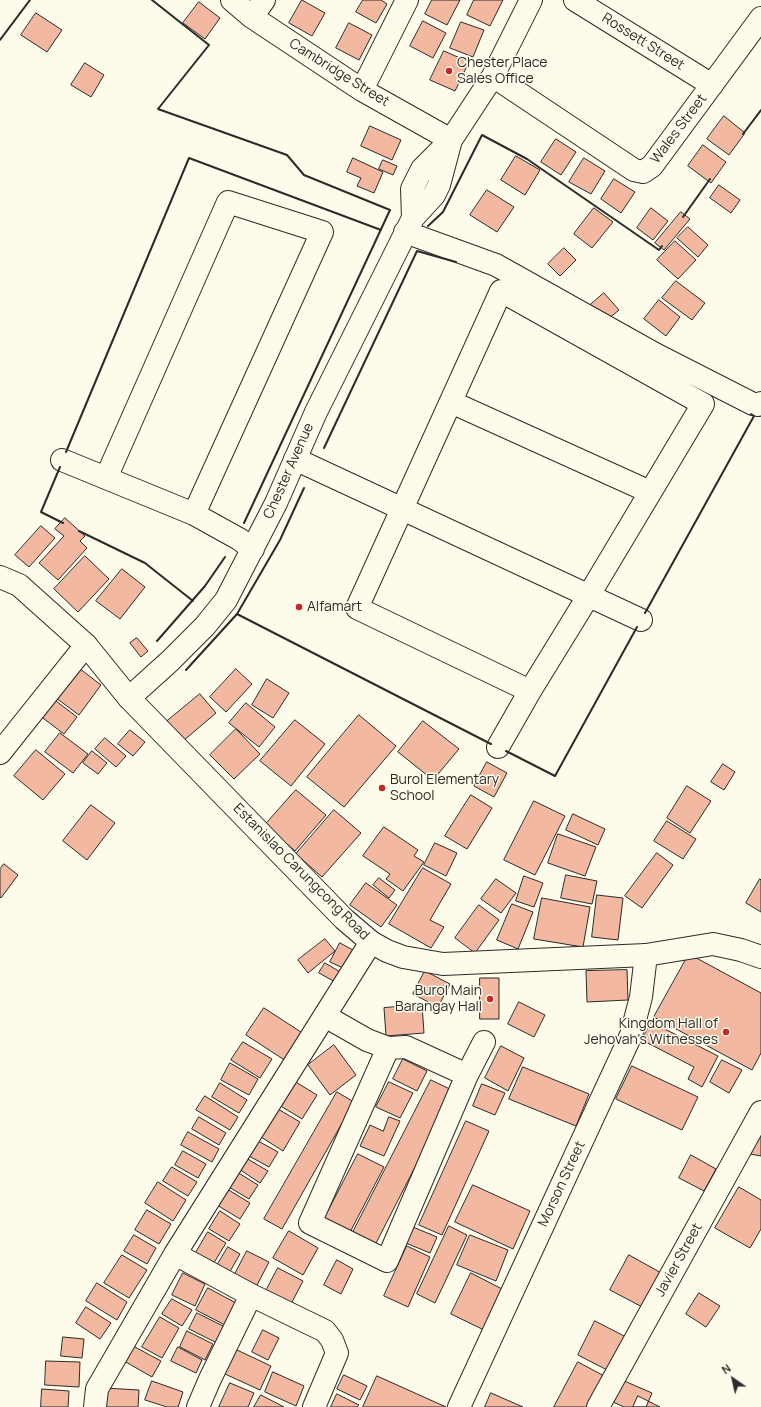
<!DOCTYPE html>
<html>
<head>
<meta charset="utf-8">
<style>
	body { margin:0 }
	#map { position:relative; width:761px; height:1407px; overflow:hidden; background:#fdfbea; font-family:Manrope,sans-serif }
	canvas { display:block }
	.north { position:absolute; left:713px; top:1359px; width:40px; height:40px; -webkit-text-stroke:3px #fdfbea; paint-order:stroke; rotate:326deg; font-size:11px; font-weight:700; line-height:16px; text-align:center; color:#2b2b2b }
	.north::after { content:''; display:block; margin:auto; width:14px; height:18px; background:#2b2b2b; clip-path:polygon(50% 0,100% 100%,50% 72%,0 100%) }
</style>
</head>
<body>
<div id="map">
<canvas width="761" height="1407"></canvas>
<div class="north">N</div>
</div>
<script>
const ctx = document.querySelector('canvas').getContext('2d');
ctx.lineJoin = 'round';
function fill(path, color) {
  ctx.fillStyle = color;
  ctx.fill(path, 'evenodd');
}
function trace(path, color, width, dash) {
  ctx.strokeStyle = color;
  ctx.lineWidth = width;
  ctx.lineCap = dash ? 'butt' : 'round';
  ctx.setLineDash(dash || []);
  ctx.stroke(path);
}
function write(font, color, halo, rows, align = 'center') {
  ctx.font = font + ' Manrope,sans-serif';
  ctx.lineWidth = 3;
  ctx.setLineDash([]);
  ctx.textBaseline = 'middle';
  ctx.strokeStyle = halo;
  ctx.fillStyle = color;
  for (const [text, x, y, turn = 0] of rows) {
    ctx.save();
    ctx.translate(x, y);
    ctx.rotate((+turn || 0) * Math.PI / 180);
    ctx.textAlign = isNaN(turn) ? turn : align;
    if (halo) ctx.strokeText(text, 0, 0);
    ctx.fillText(text, 0, 0);
    ctx.restore();
  }
}
const building = new Path2D(`
	M302,0L325,13L312,36L289,23Z
	M363,0H381L387,4L376,23L356,12Z
	M432,0H460L447,25L425,14Z
	M474,0H503L490,26L467,15Z
	M199,2L220,18L205,39L183,23Z
	M36,13L62,30L47,52L21,35Z
	M423,21L446,33L433,58L410,46Z
	M461,22L484,30L473,57L450,48Z
	M349,23L372,35L359,60L336,48Z
	M444,51L469,62L455,91L430,80Z
	M85,63L104,75L91,97L71,85Z
	M724,116L745,133L729,155L707,139Z
	M370,126L401,140L392,160L361,146Z
	M556,139L576,152L561,175L541,162Z
	M703,145L726,162L711,183L688,166Z
	M516,156L540,170L525,195L501,180Z
	M353,158L383,172L374,193L357,186L361,178L347,172Z
	M584,158L605,171L591,194L569,182Z
	M383,160L397,166L393,175L379,169Z
	M614,179L635,192L621,213L601,199Z
	M719,185L740,200L731,213L710,198Z
	M487,190L514,207L497,232L470,215Z
	M594,208L613,222L592,248L574,234Z
	M651,208L668,221L653,240L637,228Z
	M681,212L690,219L664,250L655,243Z
	M688,227L708,245L698,257L677,238Z
	M675,241L696,260L678,279L657,260Z
	M564,248L576,260L560,276L548,264Z
	M676,281L705,303L692,320L662,298Z
	M604,293L619,310L602,324L588,307Z
	M659,300L680,317L666,336L644,319Z
	M65,518L85,536L80,541L87,548L58,580L39,563L64,536L55,529Z
	M41,526L55,538L29,567L15,555Z
	M85,556L109,579L78,612L54,589Z
	M122,569L145,587L120,619L96,601Z
	M137,638L148,651L141,657L130,643Z
	M75,665L101,685L79,715L52,695Z
	M236,669L252,684L226,712L210,697Z
	M267,679L289,693L273,718L252,705Z
	M200,694L216,713L183,741L166,722Z
	M48,695L77,717L64,734L35,712Z
	M246,703L275,727L259,747L229,723Z
	M359,715L396,746L344,807L307,777Z
	M295,720L325,744L291,786L260,761Z
	M423,721L459,749L433,780L398,752Z
	M236,729L260,754L234,779L210,755Z
	M130,730L145,742L133,756L118,744Z
	M60,733L88,754L73,773L45,752Z
	M105,738L126,756L116,767L95,749Z
	M36,750L65,774L43,800L14,776Z
	M92,751L107,763L98,774L83,763Z
	M487,762L507,773L494,797L474,786Z
	M723,764L735,772L724,790L711,782Z
	M687,786L711,801L690,833L667,818Z
	M296,790L326,815L295,851L265,825Z
	M471,795L492,808L467,849L445,836Z
	M534,801L565,816L535,875L504,860Z
	M91,805L115,823L87,860L63,841Z
	M334,810L361,833L322,877L296,854Z
	M573,814L605,829L598,845L566,830Z
	M667,821L696,839L683,859L654,841Z
	M384,827L418,850L414,856L424,862L403,891L386,879L390,874L363,856Z
	M558,834L596,847L585,876L548,863Z
	M435,843L457,853L446,876L424,865Z
	M657,853L673,865L642,908L625,896Z
	M4,864L18,875L1,898L0,897V869Z
	M423,868L451,884L430,920L444,927L431,948L389,924Z
	M566,875L597,881L592,904L561,898Z
	M524,876L543,883L534,907L516,901Z
	M379,878L395,890L389,898L373,885Z
	M496,879L516,893L501,913L481,899Z
	M760,879L761,880V912L746,903Z
	M366,883L397,905L381,927L350,905Z
	M597,895L623,898L618,940L592,937Z
	M542,898L590,907L583,947L534,939Z
	M512,904L533,912L518,949L497,940Z
	M479,905L499,920L475,953L455,938Z
	M325,939L335,951L308,973L298,960Z
	M340,943L353,950L343,968L330,962Z
	M689,954L761,993V1053L752,1070L654,1017Z
	M325,963L342,973L337,983L319,973Z
	M627,970L628,1000L587,1002L586,971Z
	M425,971L450,984L438,1007L413,994Z
	M480,978H499V1019H480Z
	M519,1002L545,1015L534,1037L508,1024Z
	M422,1005L424,1033L386,1036L384,1008Z
	M264,1008L304,1034L286,1061L246,1035Z
	M651,1022L718,1056L702,1087L688,1079L694,1067L642,1040Z
	M243,1042L272,1059L260,1078L231,1060Z
	M334,1045L356,1075L330,1095L308,1065Z
	M501,1046L524,1058L508,1091L485,1078Z
	M403,1059L427,1071L417,1091L393,1079Z
	M722,1060L742,1070L729,1093L710,1082Z
	M230,1063L258,1079L249,1095L221,1080Z
	M632,1066L698,1097L682,1130L616,1099Z
	M523,1067L589,1094L576,1126L509,1099Z
	M431,1080L454,1091L373,1249L350,1238Z
	M294,1081L317,1095L302,1119L279,1105Z
	M389,1082L413,1093L400,1118L376,1107Z
	M220,1083L247,1100L239,1113L212,1097Z
	M482,1084L505,1093L495,1115L473,1106Z
	M337,1092L354,1102L282,1229L264,1219Z
	M205,1096L238,1117L230,1130L196,1110Z
	M278,1109L300,1122L283,1151L261,1137Z
	M199,1117L226,1133L219,1145L192,1129Z
	M389,1117L400,1121L384,1156L360,1146L370,1125L383,1131Z
	M466,1121L489,1131L442,1235L419,1225Z
	M188,1132L219,1149L212,1162L181,1145Z
	M755,1134L761,1136V1156L750,1154Z
	M258,1141L278,1152L269,1167L249,1156Z
	M183,1151L206,1164L198,1178L175,1165Z
	M358,1154L384,1167L347,1238L321,1225Z
	M691,1155L716,1169L704,1191L679,1178Z
	M246,1158L268,1171L260,1183L239,1169Z
	M172,1167L197,1182L188,1196L163,1181Z
	M237,1172L258,1185L249,1199L229,1187Z
	M158,1182L186,1200L173,1221L145,1203Z
	M473,1185L530,1211L513,1249L455,1222Z
	M739,1187L761,1200V1229L750,1248L715,1228Z
	M227,1189L250,1203L240,1219L217,1205Z
	M147,1210L171,1224L159,1244L135,1230Z
	M220,1211L240,1224L229,1241L209,1229Z
	M408,1225L437,1237L430,1253L401,1241Z
	M449,1226L467,1235L435,1303L417,1294Z
	M289,1231L318,1248L303,1275L273,1258Z
	M208,1232L226,1243L212,1266L194,1256Z
	M134,1235L156,1248L147,1264L124,1251Z
	M470,1235L508,1250L496,1281L457,1265Z
	M407,1246L430,1257L408,1307L384,1296Z
	M228,1247L240,1254L228,1275L215,1269Z
	M247,1251L269,1262L256,1287L234,1276Z
	M122,1255L147,1270L129,1298L104,1283Z
	M629,1255L665,1275L646,1309L610,1290Z
	M337,1260L353,1269L341,1294L324,1285Z
	M278,1268L303,1281L291,1304L266,1291Z
	M183,1273L205,1284L195,1306L172,1295Z
	M471,1273L504,1290L484,1330L451,1314Z
	M97,1283L127,1302L117,1320L86,1301Z
	M208,1288L236,1303L225,1325L196,1310Z
	M699,1293L720,1306L706,1327L686,1314Z
	M172,1299L192,1310L182,1326L162,1314Z
	M86,1307L111,1323L100,1339L76,1323Z
	M197,1313L225,1327L217,1343L189,1329Z
	M160,1317L179,1328L162,1358L142,1347Z
	M595,1321L628,1338L611,1372L578,1355Z
	M263,1330L279,1338L268,1360L252,1352Z
	M187,1331L213,1344L205,1360L180,1347Z
	M63,1337L84,1339L82,1358L61,1356Z
	M133,1346L161,1361L152,1377L124,1361Z
	M178,1347L202,1360L196,1373L171,1361Z
	M237,1350L271,1366L260,1390L225,1374Z
	M46,1361L80,1362L79,1387L45,1385Z
	M578,1362L606,1377L590,1407H554Z
	M273,1372L304,1386L296,1406L265,1392Z
	M344,1375L367,1386L360,1400L337,1389Z
	M377,1376L446,1407H363Z
	M622,1380L652,1393L646,1407H624L613,1402Z
	M152,1381L183,1392L178,1407H167L145,1400Z
	M230,1383L254,1393L248,1407H219Z
	M104,1388L139,1390L138,1407H103Z
	M42,1389L69,1391L68,1407H41Z
	M491,1393L523,1407H485Z
	M337,1394L359,1405L357,1407H331Z
	M261,1395L284,1407H254Z
	M638,1396L660,1407H633Z`);
fill(building, '#f2b8a0');
trace(building, '#2b2b2b', 1);
const street = new Path2D(`
	M232,0L252,17L362,90L451,140
	M575,0L712,85
	M252,17L264,0
	M493,76L634,170L643,172L652,166L761,18
	M362,90L407,0
	M413,218L412,189L422,169L451,140L493,76L531,0
	M405,232L496,265L655,354L753,404L758,405L761,403
	M451,402L650,492
	M295,459L641,620
	M62,460L194,514L239,539L253,549
	M106,478L228,202L322,232L194,514
	M129,698L170,661L205,626L226,600L276,503L316,412L413,218L434,195L439,185L451,140
	M498,747L530,691L589,595L703,404L501,291L357,608L530,691
	M0,753L86,645
	M325,1016L367,1040L388,1048L406,1047L467,1075
	M388,1048L310,1223L387,1261L467,1075L484,1042
	M175,1254L251,1295L325,1331L332,1340L337,1353L314,1407
	M95,1407L97,1389L175,1254L371,942
	M198,1407L210,1379L251,1295
	M459,1407L631,1035L641,997L646,955
	M598,1407L761,1112`);
const secondary = new Path2D(`
	M0,577L19,585L86,645L129,698L344,919L371,942L387,951L403,957L443,964L646,955L713,944L741,950L761,957`);
trace(street, '#2b2b2b', 24);
trace(secondary, '#2b2b2b', 24);
trace(street, '#fdfbea', 22);
trace(secondary, '#fdfbea', 22);
trace(new Path2D(`
	M152,0L209,45L158,109L287,155L304,175L390,210L244,523
	M0,40L30,0
	M743,134L761,110
	M683,217L710,179
	M428,226L443,212L482,135L527,159L659,250L662,246
	M324,448L417,251L456,262
	M66,452L189,158L381,230
	M60,467L41,512L63,523
	M79,531L145,563L193,601
	M645,613L754,416L751,414
	M237,614L491,744
	M157,641L205,586L225,557
	M186,670L237,614L280,540L304,488
	M506,751L555,776L637,627`), '#2b2b2b', 2);
for (const [x, y, r, color] of [
	[449,71,4,"#c62828"],
	[299,607,4,"#c62828"],
	[382,788,4,"#c62828"],
	[490,999,4,"#c62828"],
	[726,1032,4,"#c62828"]
]) {
  const dot = new Path2D();
  dot.arc(x, y, r, 0, 2 * Math.PI);
  ctx.fillStyle = color;
  ctx.fill(dot);
  trace(dot, '#fdfbea', 1.5);
}
write('14px', '#2b2b2b', '#fdfbea', [
	["Rossett Street",643,42,32],
	["Cambridge Street",339,73,32],
	["Wales Street",679,129,-53],
	["Chester Avenue",289,471,-66],
	["Estanislao Carungcong Road",301,872,45],
	["Morson Street",562,1184,-65],
	["Javier Street",679,1260,-61]
]);
write('14px', '#2b2b2b', '#fdfbea', [
	["Chester Place",457,63],
	["Sales Office",457,79],
	["Alfamart",307,607],
	["Burol Elementary",390,780],
	["School",390,796],
	["Burol Main",482,991,"right"],
	["Barangay Hall",482,1007,"right"],
	["Kingdom Hall of",718,1024,"right"],
	["Jehovah's Witnesses",718,1040,"right"]
], 'left');
</script>
</body>
</html>
